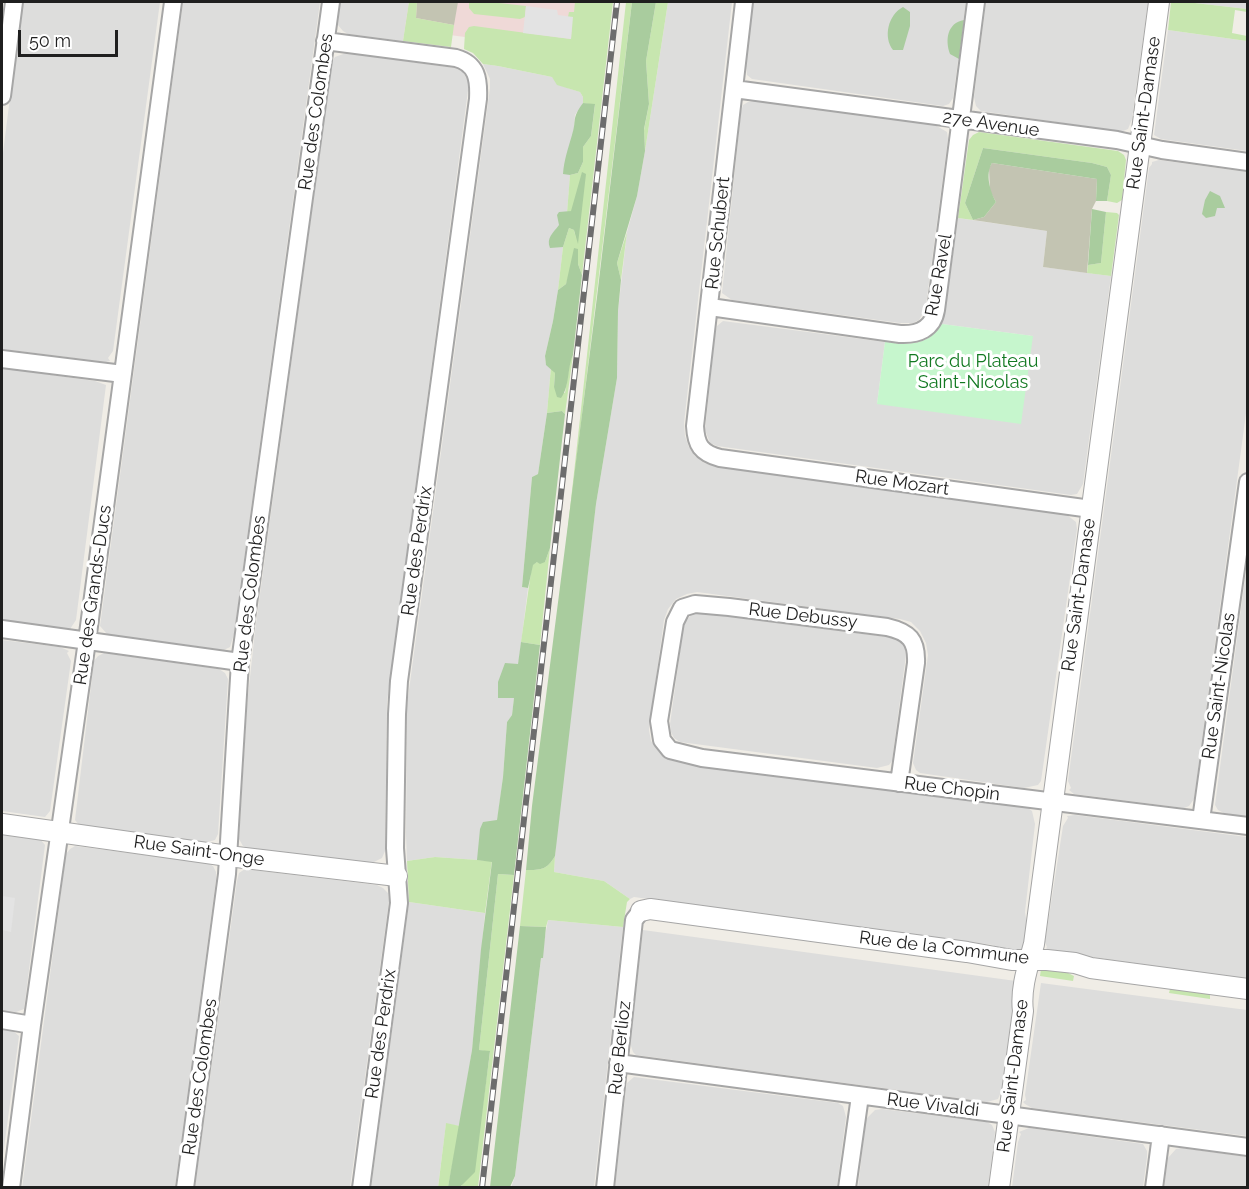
<!DOCTYPE html>
<html>
<head>
<meta charset="utf-8">
<style>
	body { margin:0 }
	#map { position:relative; width:1249px; height:1189px; overflow:hidden; background:#f0ede6; font-family:Raleway,sans-serif }
	canvas { display:block }
	.frame { position:absolute; inset:0; border:3px solid #1f1f1f; pointer-events:none }
	.scale { position:absolute; left:18px; top:30px; width:100px; height:27px; box-sizing:border-box; border:3px solid #1f1f1f; border-top:0; padding-left:8px; font-size:18px; line-height:21px; white-space:nowrap; color:#1f1f1f; -webkit-text-stroke:4px #fff; paint-order:stroke }
</style>
</head>
<body>
<div id="map">
<canvas width="1249" height="1189"></canvas>
<div class="frame"></div>
<div class="scale">50 m</div>
</div>
<script>
const ctx = document.querySelector('canvas').getContext('2d');
ctx.lineJoin = 'round';
function fill(path, color) {
  ctx.fillStyle = color;
  ctx.fill(path, 'evenodd');
}
function trace(path, color, width, dash) {
  ctx.strokeStyle = color;
  ctx.lineWidth = width;
  ctx.lineCap = dash ? 'butt' : 'round';
  ctx.setLineDash(dash || []);
  ctx.stroke(path);
}
function write(font, color, halo, rows, align = 'center') {
  ctx.font = font + ' Raleway,sans-serif';
  ctx.lineWidth = 6;
  ctx.setLineDash([]);
  ctx.textBaseline = 'middle';
  ctx.strokeStyle = halo;
  ctx.fillStyle = color;
  for (const [text, x, y, turn = 0] of rows) {
    ctx.save();
    ctx.translate(x, y);
    ctx.rotate((+turn || 0) * Math.PI / 180);
    ctx.textAlign = isNaN(turn) ? turn : align;
    if (halo) ctx.strokeText(text, 0, 0);
    ctx.fillText(text, 0, 0);
    ctx.restore();
  }
}
fill(new Path2D(`
	M22,2H160L113,351L108,358L110,361L106,362L2,349V161Z
	M183,2H320L234,634L230,647L224,650L107,634L100,626Z
	M340,2H409L403,41L348,34L343,31L338,25Z
	M668,2H732L684,423L685,436L689,447L695,456L704,463L716,466L1067,515L1076,522L1077,529L1041,781L1038,785L1024,788L920,773L916,770L913,763L928,655L926,643L920,631L911,622L900,619L697,592L687,594L676,599L668,609L664,620L649,730L651,741L659,751L670,760L684,763L1028,808L1032,811L1035,824L1025,912L1028,931L1023,951H1001L993,945L634,897L630,899L604,881L554,872L558,812L587,579L596,504L617,378L618,311L627,232L637,196L645,151Z
	M753,2H966L953,98L949,104L943,106L752,79L747,75L746,66Z
	M986,2H1148L1132,119L1128,129L1123,131H1118L981,111L976,106L974,97Z
	M1186,2H1247V9Z
	M1168,30L1247,41V151L1161,139L1154,135Z
	M346,53L455,68L463,72L469,83L387,702L385,851L382,858L372,863L248,848L243,846L239,839L247,705L255,631L332,62L335,57Z
	M483,64L498,66L552,77L568,88L580,92L583,97V103L575,115L567,213L558,290L553,321L545,356L546,364L551,367L547,413L538,474L532,477L522,587L528,588L512,715L507,722L503,777L492,861L435,857L407,861L406,835L407,705L490,88V79Z
	M754,101L935,125L947,132L948,139L926,305L923,313L919,320L913,323H900L732,300L722,293L741,112L743,105L748,102Z
	M1159,160L1247,172V406L1194,799L1189,806L1184,808L1074,794L1069,790L1071,788L1068,781L1149,168L1152,164V162Z
	M958,218L1047,231L1043,267L1111,276L1083,484L1077,494L1071,495L717,446L710,443L705,430L715,335L717,326L723,321L885,342L877,404L1033,336L942,324L945,313Z
	M2,368L95,381L106,385L76,620L70,629L2,620Z
	M1247,563V817L1224,813L1218,810L1215,805Z
	M700,613L895,638L901,642L905,647L906,655L892,761L889,765L877,768L680,742L674,738L671,732L670,724L684,623L692,614Z
	M2,640L60,647L69,651L67,653L71,661L50,811L45,817L2,811Z
	M104,653L219,669L225,673L228,679L218,834L215,840L204,843L79,825L75,820L94,661L98,656Z
	M1075,815L1247,837V979L1049,951L1046,948L1047,947L1045,942L1063,826L1068,818L1067,816Z
	M2,835L41,840L45,845L24,1009L16,1012L2,1011Z
	M75,846L208,863L213,866L216,872V880L175,1187L22,1188L66,854L70,849Z
	M245,869L377,885L383,888L388,893L389,901L350,1187H195L237,881L239,873Z
	M409,902L485,913L472,1050L460,1126L446,1124L438,1187L371,1188Z
	M548,920L623,927L594,1187L511,1188L515,1176L541,958Z
	M643,930L1016,981L1001,1092L998,1099L987,1102L636,1055L633,1052L630,1043Z
	M1041,983L1247,1010V1136L1032,1108L1025,1104L1023,1102L1026,1100L1025,1095Z
	M2,1029L13,1031L19,1036L2,1163Z
	M634,1077L838,1103L843,1106L846,1117L837,1187H615L626,1089L627,1083Z
	M882,1109L987,1122L992,1125L995,1132L994,1142L988,1187H858L866,1119L875,1110Z
	M1029,1128L1143,1144L1147,1151V1157L1143,1187H1012L1018,1142L1021,1134L1019,1132Z
	M1181,1148L1247,1157V1187H1164L1168,1158L1176,1149Z`), '#dddddc');
fill(new Path2D(`
	M409,2H599L592,54L405,29Z`), '#efd9d7');
fill(new Path2D(`
	M417,2H458L454,25L416,18Z
	M992,163L1097,179L1096,201L1092,209L1087,273L1043,267L1047,231L973,220L984,217L996,202L990,191L989,168Z`), '#c3c4b2');
fill(new Path2D(`
	M409,2H417L416,18L454,25L451,47L403,41Z
	M469,2H490L526,6L525,17L520,19L474,14L469,8Z
	M575,2H613L582,275L578,264V249L566,284L558,290L563,247L569,228L574,230L576,238L571,211L567,213L570,175L578,173L583,162V147L591,136L595,105L583,103V97L580,92L557,85L552,77L498,66L483,64L473,53L464,49L465,33L469,27L474,26L571,39L572,17H568L569,12H574Z
	M626,2H632L563,572Z
	M656,2H668L645,151L644,130L649,104L646,61Z
	M1171,2H1186L1247,9V12L1235,10L1232,33L1247,36V41L1168,30Z
	M979,132L1118,151L1124,155L1126,160L1122,200L1117,203L1107,201L1111,175L1107,167L1092,163L983,148L965,203L973,220L958,218L969,140L973,135Z
	M1106,212L1117,213L1119,215L1111,276L1087,273L1088,265L1101,263Z
	M627,232L621,280L617,263Z
	M573,355L565,414L562,411L547,413L551,367L555,373L554,387L565,393L570,361Z
	M550,548L540,645L521,642L532,565L537,562H545Z
	M555,856L554,872L604,881L630,899L627,902L623,927L548,920L546,927L520,926L526,870C541,870 547,870 555,856Z
	M435,857L492,861L485,913L409,902L407,861Z
	M498,874L514,875L478,1187L461,1188L479,1133L490,1052L479,1050Z
	M1041,969L1064,971L1074,976L1073,981L1040,976Z
	M1170,989L1210,994V999L1169,993Z
	M446,1123L460,1126L448,1187L438,1188Z`), '#c7e6af');
fill(new Path2D(`
	M632,2H656L646,61L649,104L644,129L645,151L637,196L617,263L621,280L618,311L617,378L596,504L555,856C547,870 541,870 526,870L532,806L597,297Z
	M903,7L910,12V26L903,50H893C883,37 888,15 903,7Z
	M964,20L959,59L950,54C945,40 947,23 964,20Z
	M583,103L595,104L591,136L583,147V162L578,173L570,175L563,174C564,160 568,149 572,135C577,120 571,119 583,103Z
	M983,148L1092,163L1107,167L1111,175L1107,201H1096L1097,179L992,163C985,174 990,191 996,202L984,217L973,220L965,203Z
	M582,172L586,174L578,244L574,230L569,228L563,247L550,248C546,238 553,233 559,225L557,215L559,212L571,211Z
	M1210,191L1220,196L1225,208H1217L1215,216L1206,218L1202,214L1205,200Z
	M1092,209L1106,212L1101,263L1088,265Z
	M574,248L578,249V264L582,275L573,355C567,368 570,386 561,398L557,397L554,387L555,373L546,365L545,356L553,321L558,290L566,284Z
	M562,411L565,414L550,548L545,562L540,564L537,562L533,565L528,588L522,587L532,477L538,474L547,413Z
	M521,642L540,645L514,875L498,874L479,1050L490,1051L475,1172L460,1187H448L472,1050L481,949L492,862L477,860L480,829L483,822L497,820L503,777L507,722L512,715L514,698H498V682L505,663L518,664Z
	M520,926L546,927L543,958H541L515,1176L510,1187H490Z`), '#a9cc9e');
fill(new Path2D(`
	M942,324L1033,336L1021,424L877,404L885,342C909,345 928,346 942,324Z`), '#c6f6cd');
fill(new Path2D(`
	M526,6L557,10L558,15L573,17L571,39L523,33Z
	M2,896L15,898L11,932L2,930Z`), '#e3e3e3');
const minor = new Path2D(`
	M744,2L695,426C696,445 701,453 720,458L1091,509
	M325,41L456,58C477,64 479,79 478,99L399,681L397,714L395,848L399,903L361,1188
	M734,89L1117,140L1162,150L1248,162
	M2,96L14,2
	M710,307L900,334C918,335 933,329 936,310L976,2
	M2,359L123,374
	M2,629L240,662
	M899,783L916,663C917,640 909,632 887,627L729,607L695,604L682,608L675,622L659,721L662,740L670,750L702,758L1248,826
	M1201,820L1248,482
	M2,1020L32,1025
	M618,1063L1248,1147
	M11,1188L32,1025L87,641L173,2
	M185,1188L227,874L240,662L331,2
	M605,1188L634,920L641,911
	M847,1188L860,1096
	M1154,1188L1161,1135`);
const tertiary = new Path2D(`
	M2,824L228,856L397,876
	M641,911L650,909L967,952L1012,960H1047L1075,963L1091,968L1248,989
	M999,1188L1023,1011C1020,989 1028,966 1034,944L1159,2`);
trace(minor, '#a6a6a6', 20);
trace(tertiary, '#a6a6a6', 22);
trace(minor, '#fff', 16);
trace(tertiary, '#fff', 20);
const rail = new Path2D(`
	M482,1188L617,2`);
trace(rail, '#6d6d6d', 6);
trace(rail, '#fff', 4, [11]);
write('18px', '#1f1f1f', '#fff', [
	["Rue des Colombes",316,112,-82],
	["Rue Saint-Damase",1144,113,-82],
	["27e Avenue",991,124,8],
	["Rue Schubert",718,233,-84],
	["Rue Ravel",939,275,-80],
	["Rue Mozart",902,483,8],
	["Rue des Perdrix",417,551,-82],
	["Rue des Colombes",250,594,-83],
	["Rue des Grands-Ducs",93,595,-82],
	["Rue Saint-Damase",1079,595,-82],
	["Rue Debussy",803,616,7],
	["Rue Saint-Nicolas",1219,686,-82],
	["Rue Chopin",952,789,7],
	["Rue Saint-Onge",199,851,8],
	["Rue de la Commune",944,948,7],
	["Rue des Perdrix",381,1034,-82],
	["Rue Berlioz",620,1048,-84],
	["Rue Saint-Damase",1013,1076,-83],
	["Rue des Colombes",200,1077,-82],
	["Rue Vivaldi",933,1105,7]
]);
write('18px', '#127921', '#fff', [
	["Parc du Plateau",973,362],
	["Saint-Nicolas",973,383]
]);
</script>
</body>
</html>
